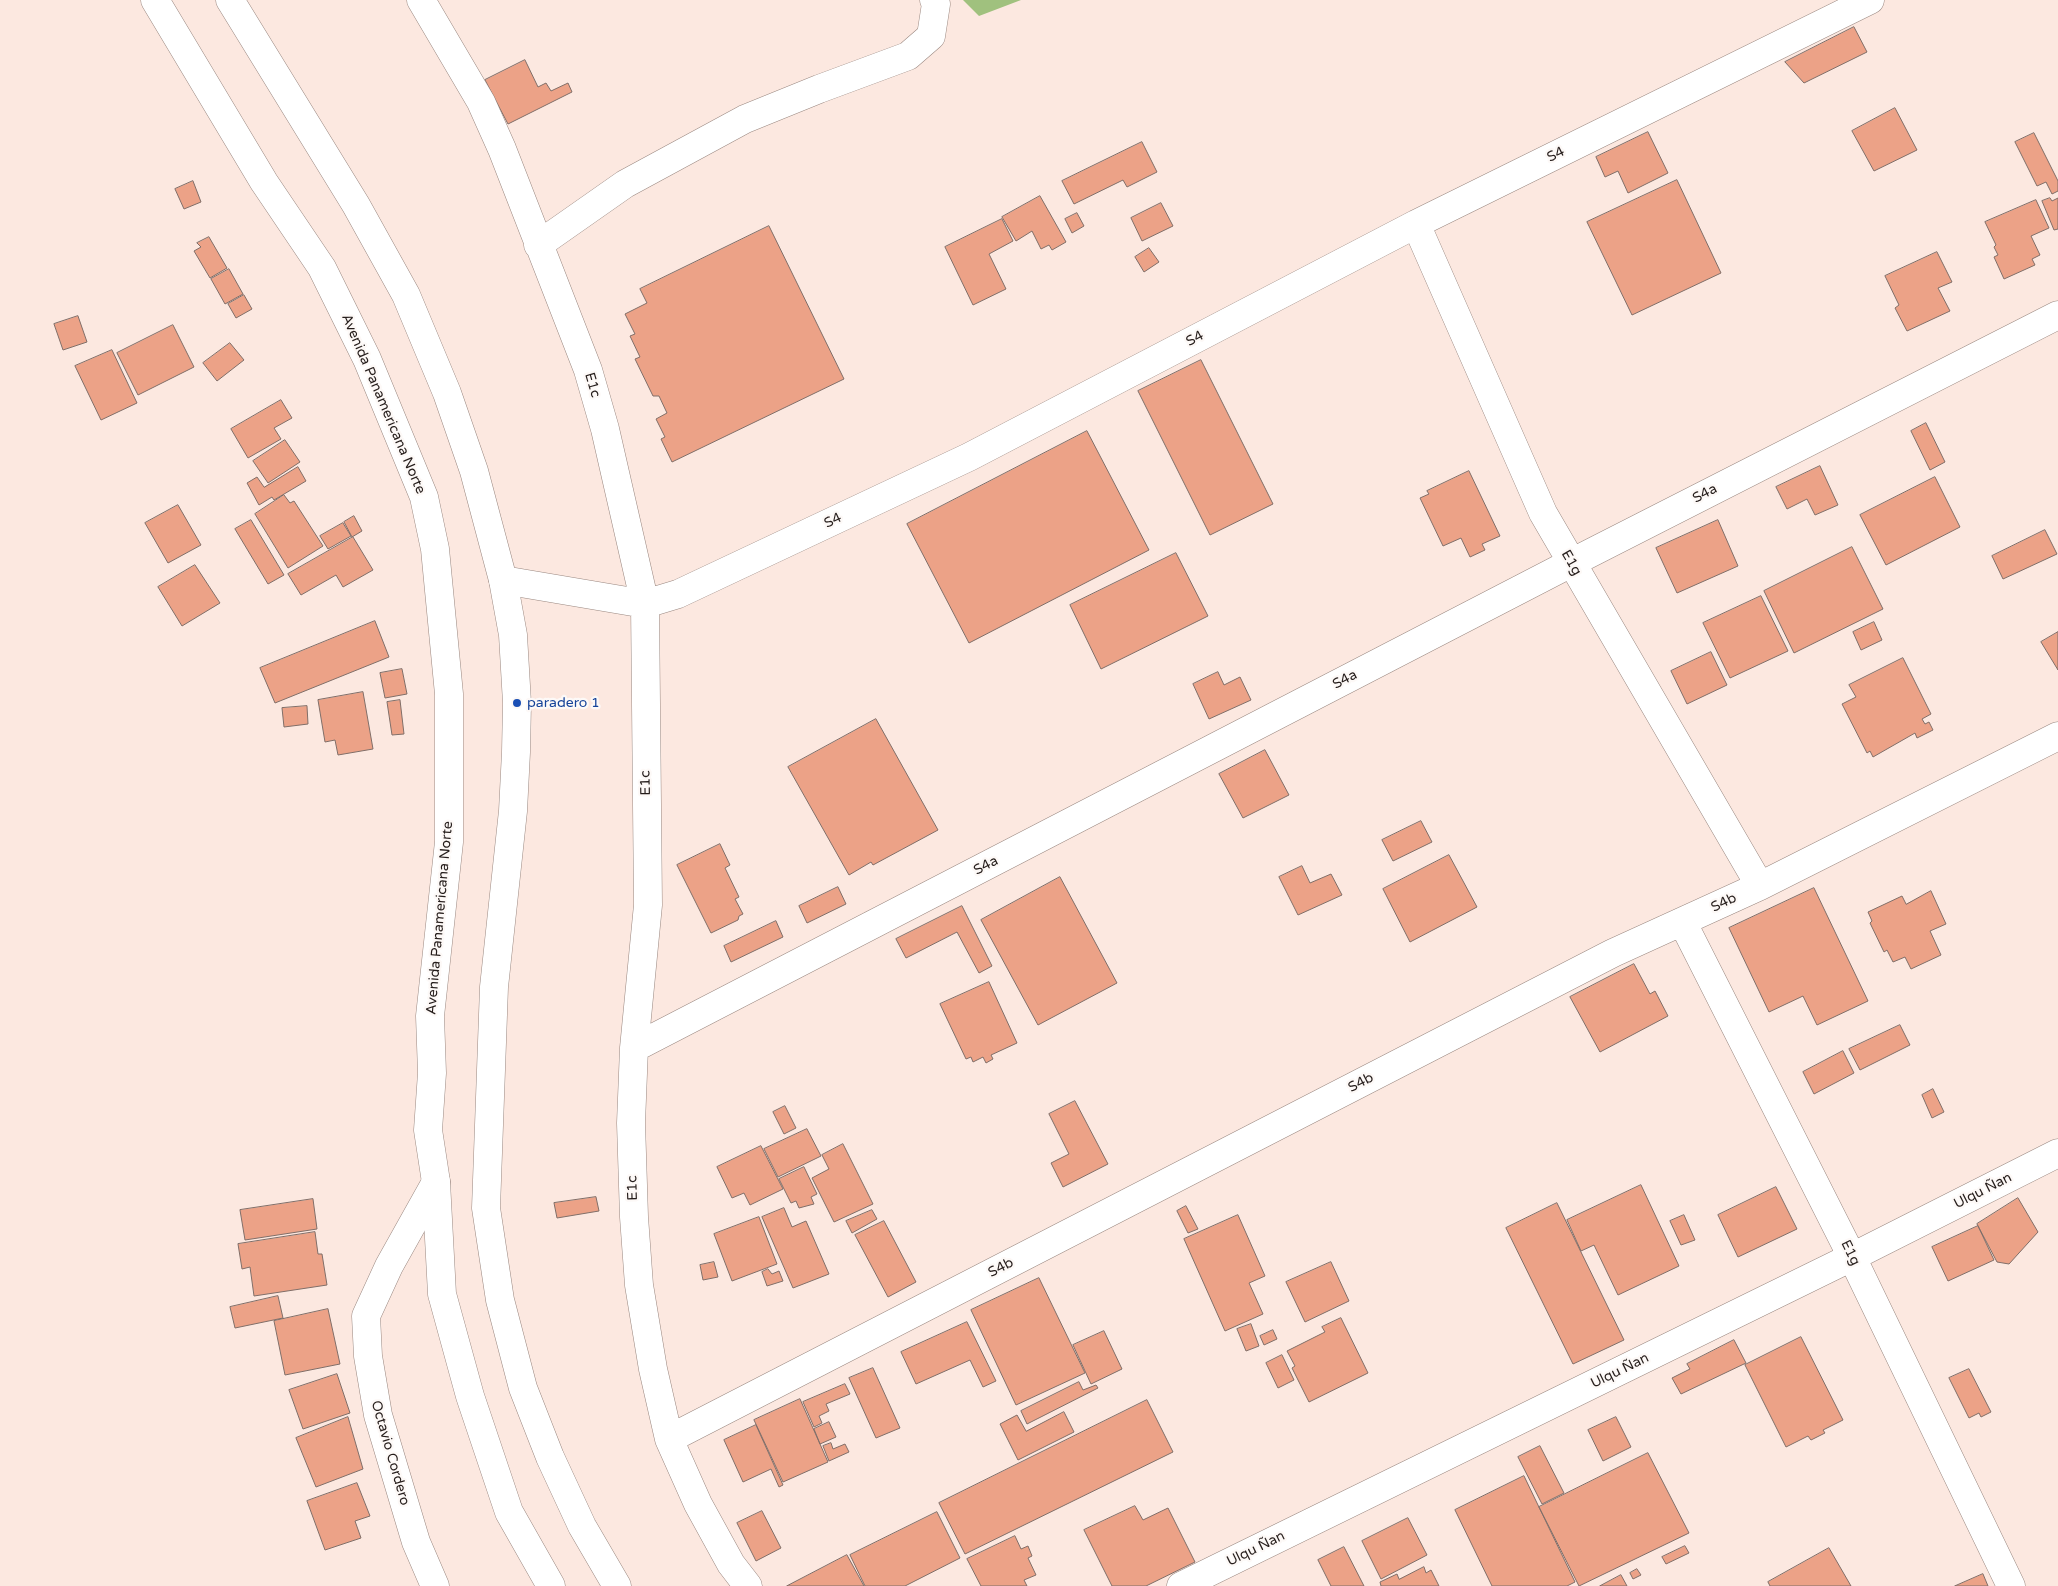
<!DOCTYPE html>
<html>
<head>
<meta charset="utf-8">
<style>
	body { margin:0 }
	canvas { display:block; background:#fce8e0 }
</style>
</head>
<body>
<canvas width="2058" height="1586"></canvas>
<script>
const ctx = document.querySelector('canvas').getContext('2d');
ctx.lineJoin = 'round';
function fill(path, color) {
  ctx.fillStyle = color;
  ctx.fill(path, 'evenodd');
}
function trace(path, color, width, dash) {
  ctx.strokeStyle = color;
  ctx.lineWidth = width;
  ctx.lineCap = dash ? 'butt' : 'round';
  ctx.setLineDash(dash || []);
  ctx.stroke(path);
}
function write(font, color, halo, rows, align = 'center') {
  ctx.font = font + ' "Varela Round",sans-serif';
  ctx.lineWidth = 4.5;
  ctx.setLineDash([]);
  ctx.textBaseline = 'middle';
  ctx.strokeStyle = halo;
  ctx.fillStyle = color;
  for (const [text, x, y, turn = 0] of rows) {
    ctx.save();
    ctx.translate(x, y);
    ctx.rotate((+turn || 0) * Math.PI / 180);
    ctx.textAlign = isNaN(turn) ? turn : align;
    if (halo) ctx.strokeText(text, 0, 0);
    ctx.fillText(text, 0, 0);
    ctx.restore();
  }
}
fill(new Path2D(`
	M963,0H1021L979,16Z`), '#a0c17e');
const building = new Path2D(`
	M1854,27L1867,52L1804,83L1785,62Z
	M525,60L538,87L546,83L551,91L568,83L572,92L508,124L485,80Z
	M1895,108L1917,150L1874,171L1852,131Z
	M1648,132L1668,173L1628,193L1618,171L1605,177L1596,157Z
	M2034,133L2058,181V191L2052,194L2046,182L2037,186L2015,142Z
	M1142,142L1157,172L1127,187L1123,180L1074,204L1062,181Z
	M1677,180L1721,273L1632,315L1587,222Z
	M193,181L201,202L184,209L175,189Z
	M1040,196L1066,242L1052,250L1049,245L1041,249L1032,231L1016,241L1002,217Z
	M2050,198L2052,201L2058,198V229L2054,230L2042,201Z
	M2036,200L2049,228L2031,236L2040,255L2032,259L2035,265L2004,279L1994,257L1998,255L1994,247L1996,245L1985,222Z
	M1161,203L1173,226L1142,241L1131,218Z
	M1077,213L1084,226L1072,233L1065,219Z
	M1002,219L1013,241L989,254L1006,289L973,305L945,247Z
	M769,226L844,379L672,462L661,439L665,437L656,419L667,413L659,396H653L635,359L640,357L630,336L635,334L625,314L647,303L640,289Z
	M209,237L227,268L210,278L194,251L201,247L197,243Z
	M1149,248L1159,262L1144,272L1135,257Z
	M1937,252L1952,282L1938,288L1950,311L1907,331L1895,308L1899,305L1885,276Z
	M229,269L243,294L225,304L211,279Z
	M244,295L252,309L236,318L228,304Z
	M78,316L87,342L63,350L54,324Z
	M173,325L194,367L138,395L117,353Z
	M230,343L244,360L217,381L203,363Z
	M112,350L137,403L101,420L75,366Z
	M1201,360L1273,504L1210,535L1138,391Z
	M281,400L292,418L274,428L281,439L248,458L231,429Z
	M1926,423L1945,462L1930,470L1911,431Z
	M1087,431L1149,550L969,643L907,524Z
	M285,440L300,462L268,483L253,461Z
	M1820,466L1838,505L1815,515L1807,499L1787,509L1776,487Z
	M298,467L306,481L274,500L272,497L259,505L247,483L257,477L264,487Z
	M1469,471L1500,536L1482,544L1485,550L1470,557L1461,538L1443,546L1420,498L1429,494L1427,491Z
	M1935,477L1960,527L1886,565L1860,515Z
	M284,495L290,503L294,501L323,546L288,568L255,514Z
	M178,505L201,545L168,563L145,523Z
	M354,516L362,531L352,537L344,522Z
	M251,520L284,575L268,584L235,529Z
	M1718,520L1738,566L1677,593L1656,548Z
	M343,523L351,536L328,549L320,536Z
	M2045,530L2057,554L2003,579L1992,556Z
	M353,537L373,570L343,587L336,575L301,595L288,574Z
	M1852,547L1883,609L1794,653L1764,591Z
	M1176,553L1208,616L1101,669L1070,605Z
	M195,565L220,603L182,626L158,587Z
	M1761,596L1788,651L1730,678L1703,623Z
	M375,621L389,657L275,703L260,668Z
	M1874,622L1882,640L1861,650L1853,632Z
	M2058,632V670L2041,642Z
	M1711,652L1727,685L1687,704L1671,671Z
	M1903,658L1931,714L1922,719L1925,724L1929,722L1933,730L1917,738L1915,733L1873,757L1870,751L1867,753L1842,704L1856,697L1849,685Z
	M402,669L407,694L385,698L380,673Z
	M1218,672L1224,685L1240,677L1251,700L1209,719L1193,684Z
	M363,692L373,749L338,755L335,740L325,742L318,700Z
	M400,700L404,734L392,735L387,702Z
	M307,706L308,724L284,727L282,708Z
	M876,719L938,830L873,865L871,862L849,875L788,767Z
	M1265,750L1289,795L1243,818L1219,774Z
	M1421,821L1432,842L1393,861L1382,840Z
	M720,844L730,865L725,868L739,897L735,899L743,914L739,916L738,920L711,933L677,865Z
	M1449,855L1477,907L1410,942L1383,889Z
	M1302,866L1310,883L1331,874L1342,895L1298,915L1279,877Z
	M1060,877L1117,983L1038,1025L981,920Z
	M838,887L846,904L807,923L799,906Z
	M1814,888L1868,1001L1817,1025L1803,996L1769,1012L1729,928Z
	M1931,891L1946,924L1930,931L1941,955L1911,969L1905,957L1893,962L1887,950L1884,952L1870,923L1872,921L1868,912L1902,896L1906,904Z
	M962,906L992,966L979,973L957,932L906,958L896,939Z
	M776,921L783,937L731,962L724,946Z
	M1634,964L1650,994L1655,991L1668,1016L1600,1052L1570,997Z
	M989,982L1017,1043L991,1055L993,1059L986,1063L983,1057L973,1062L971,1057L966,1059L940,1004Z
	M1900,1025L1910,1045L1860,1070L1849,1049Z
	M1843,1051L1854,1073L1814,1094L1803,1072Z
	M1933,1089L1944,1112L1932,1118L1922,1095Z
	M1075,1101L1108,1164L1063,1187L1051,1163L1069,1154L1049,1114Z
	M785,1106L796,1128L784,1134L773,1112Z
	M807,1129L821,1156L778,1177L764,1149Z
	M843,1144L873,1204L834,1222L812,1178L829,1169L822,1155Z
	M761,1146L783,1189L750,1205L744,1193L732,1198L717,1167Z
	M804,1167L817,1194L811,1197L814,1204L799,1208L796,1201L791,1203L779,1179Z
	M1641,1185L1679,1266L1618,1295L1594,1245L1581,1251L1567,1220Z
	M1776,1187L1797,1229L1738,1257L1718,1215Z
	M596,1197L599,1211L557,1218L554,1203Z
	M2018,1198L2038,1232L2009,1264L1997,1262L1977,1224Z
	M313,1199L317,1229L245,1240L240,1210Z
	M1557,1203L1624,1340L1573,1364L1506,1228Z
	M1186,1206L1198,1229L1188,1233L1177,1211Z
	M784,1208L792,1227L806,1221L829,1274L793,1288L762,1217Z
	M872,1210L877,1219L852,1233L846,1221Z
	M1238,1215L1265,1276L1249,1283L1263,1314L1225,1331L1184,1239Z
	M1684,1215L1695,1240L1681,1245L1670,1221Z
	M759,1217L777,1264L732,1281L714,1234Z
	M884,1221L916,1282L888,1297L855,1235Z
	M1978,1226L1994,1260L1948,1281L1932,1247Z
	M315,1232L318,1254H322L327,1285L254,1296L250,1267L242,1269L238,1244Z
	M714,1262L718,1277L703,1280L700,1265Z
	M1331,1262L1349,1301L1305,1322L1286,1282Z
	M768,1269L772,1274L779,1271L783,1281L767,1286L762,1272Z
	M1039,1278L1085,1373L1016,1405L971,1310Z
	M278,1296L283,1318L235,1328L230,1307Z
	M328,1309L340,1364L285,1375L274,1321Z
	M1341,1318L1368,1373L1309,1402L1292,1368L1295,1366L1287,1351L1325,1332L1322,1327Z
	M967,1322L996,1381L983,1387L970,1360L916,1384L901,1352Z
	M1251,1324L1259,1346L1246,1351L1237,1329Z
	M1273,1330L1277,1339L1264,1345L1260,1336Z
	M1104,1331L1122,1369L1091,1384L1073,1345Z
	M1801,1337L1843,1420L1823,1430L1825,1433L1811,1440L1808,1436L1786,1447L1745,1365Z
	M1734,1340L1746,1363L1681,1394L1672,1378L1690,1369L1687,1364Z
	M1282,1355L1294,1380L1278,1388L1266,1363Z
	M873,1368L900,1428L876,1438L849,1378Z
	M1969,1369L1991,1412L1981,1417L1979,1413L1969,1418L1949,1378Z
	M337,1374L350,1413L303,1429L289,1390Z
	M1079,1382L1083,1390L1096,1385L1098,1388L1027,1424L1021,1411Z
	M845,1384L850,1394L826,1404L829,1411L819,1416L822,1423L814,1427L803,1402Z
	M800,1399L828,1462L783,1482L754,1420Z
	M1147,1400L1173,1452L965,1554L939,1503Z
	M1064,1412L1074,1432L1018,1460L1000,1424L1017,1415L1026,1431Z
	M348,1417L363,1469L316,1487L296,1438Z
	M1616,1417L1631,1447L1603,1461L1588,1430Z
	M829,1422L836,1437L820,1444L814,1429Z
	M756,1425L783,1485L779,1487L771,1469L743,1482L724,1440Z
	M831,1443L833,1449L845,1444L849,1452L829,1461L823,1446Z
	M1540,1446L1564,1493L1542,1504L1518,1457Z
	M1648,1453L1689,1533L1579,1586L1539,1507Z
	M1524,1476L1575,1582L1567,1586H1492L1455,1510Z
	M357,1483L370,1516L355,1521L361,1538L325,1550L307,1501Z
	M1135,1506L1143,1520L1168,1508L1195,1562L1146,1586H1112L1084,1530Z
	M762,1511L781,1548L756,1561L737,1523Z
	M937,1512L960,1558L905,1586H865L850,1555Z
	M1408,1518L1427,1555L1381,1579L1362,1541Z
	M1015,1536L1021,1549L1028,1546L1032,1556L1028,1558L1036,1575L1024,1580L1027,1586H981L967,1559Z
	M1685,1546L1689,1553L1666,1564L1662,1557Z
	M1344,1547L1364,1586H1331L1318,1560Z
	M1829,1548L1851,1586H1770L1768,1582Z
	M847,1555L864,1586H787Z
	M1424,1567L1426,1573L1431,1570L1439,1586H1381L1380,1582L1397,1574L1399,1579Z
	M1637,1569L1641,1575L1633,1579L1630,1573Z
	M1983,1574L1988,1586H1955Z
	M1621,1575L1627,1586H1600Z`);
fill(building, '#eca287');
trace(building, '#806e68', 1);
const minor = new Path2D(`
	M421,0L481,102L502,149L588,370L605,429L645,604L648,905L634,1048L631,1123L634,1217L639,1285L653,1369L669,1439L698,1504L731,1564L748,1586
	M1416,224L1543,513L1760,886
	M538,245L625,184L745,119L819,89L908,56L931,36L936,4L934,0
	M503,580L645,604L678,594L969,457L1416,224L1870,0
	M1683,923L1852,1257L2011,1586
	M634,1048L1571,563L2058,315
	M669,1439L1613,953L1760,886L2058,736
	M435,1586L416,1542L378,1415L368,1356L366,1316L389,1266L436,1182
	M1181,1586L1852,1257L2058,1153`);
const trunk = new Path2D(`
	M155,0L264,182L322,268L367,359L424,497L435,549L449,694V842L430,1016L432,1073L428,1130L436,1182L442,1294L470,1396L509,1512L551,1586
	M230,0L356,205L406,295L447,393L474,471L503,580L513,635L517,703L516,752L513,811L494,987L486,1208L500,1300L523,1388L550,1457L582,1526L617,1586`);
trace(minor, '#9a8881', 29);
trace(trunk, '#9a8881', 29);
trace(minor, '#fff', 28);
trace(trunk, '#fff', 28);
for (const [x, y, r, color] of [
	[517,703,5,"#1a4fb4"]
]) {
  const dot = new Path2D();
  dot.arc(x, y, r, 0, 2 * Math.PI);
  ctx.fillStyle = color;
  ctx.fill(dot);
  trace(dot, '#fdf9f7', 2);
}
write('14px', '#251d1b', '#fdf9f7', [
	["S4",1556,155,-26],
	["S4",1195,339,-28],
	["E1c",592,385,74],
	["Avenida Panamericana Norte",383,404,67],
	["S4a",1705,494,-27],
	["S4",833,521,-25],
	["E1g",1571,563,60],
	["S4a",1345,680,-27],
	["E1c",646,783,-91],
	["S4a",986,866,-27],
	["S4b",1724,903,-26],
	["Avenida Panamericana Norte",440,918,-85],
	["S4b",1361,1083,-27],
	["E1c",633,1188,-92],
	["Ulqu Ñan",1983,1191,-27],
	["E1g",1850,1253,64],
	["S4b",1001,1268,-27],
	["Ulqu Ñan",1620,1371,-26],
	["Octavio Cordero",390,1453,74],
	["Ulqu Ñan",1256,1549,-26]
]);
write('14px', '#164399', '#fdf9f7', [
	["paradero 1",527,703]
], 'left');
</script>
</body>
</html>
